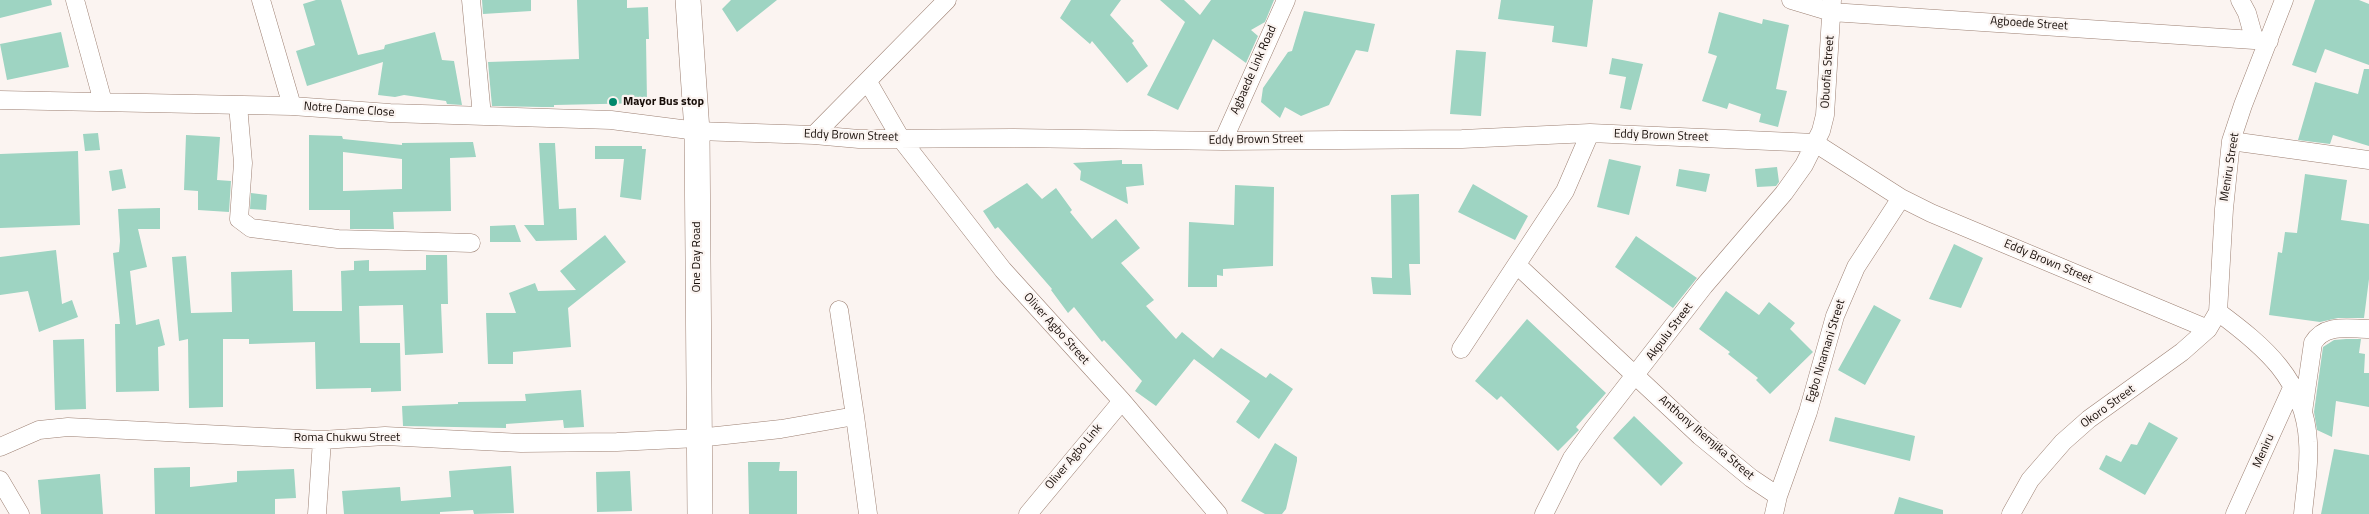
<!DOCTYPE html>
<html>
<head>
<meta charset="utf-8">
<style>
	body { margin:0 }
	canvas { display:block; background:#fbf4f1 }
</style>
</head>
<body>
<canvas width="2369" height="514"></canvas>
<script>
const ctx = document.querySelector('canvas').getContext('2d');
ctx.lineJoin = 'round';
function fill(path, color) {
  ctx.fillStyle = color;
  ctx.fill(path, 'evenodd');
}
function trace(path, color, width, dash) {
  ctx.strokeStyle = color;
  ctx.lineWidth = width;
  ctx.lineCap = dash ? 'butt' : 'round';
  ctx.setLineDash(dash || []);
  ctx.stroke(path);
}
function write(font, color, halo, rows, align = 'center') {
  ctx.font = font + ' "Titillium Web",sans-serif';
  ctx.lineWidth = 4.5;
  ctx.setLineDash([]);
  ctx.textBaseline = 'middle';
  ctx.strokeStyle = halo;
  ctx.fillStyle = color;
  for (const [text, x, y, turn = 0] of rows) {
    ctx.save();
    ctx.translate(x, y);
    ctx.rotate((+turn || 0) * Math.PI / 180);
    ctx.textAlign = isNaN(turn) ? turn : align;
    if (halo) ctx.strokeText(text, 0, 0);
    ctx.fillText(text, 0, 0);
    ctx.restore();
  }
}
fill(new Path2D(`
	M0,0H51L52,5L0,18Z
	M316,0H341L358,55L384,49L385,45L435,32L442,60L454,61L462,105L447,104L446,101L404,95L395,97L378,95L383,62L307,86L296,51L315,45L303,4Z
	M482,0H531V11L483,14Z
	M577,0H627V8L648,7L649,39H646L647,103L554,105V107H542L492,106L488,62L579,59Z
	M731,0H777L737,32L722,9Z
	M1071,0H1121L1110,15L1134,41L1132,43L1148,66L1127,83L1092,41L1090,44L1060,18Z
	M1160,0H1184L1200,15L1211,0H1274L1265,22L1251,30L1258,36L1246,63L1213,39L1178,110L1147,95L1185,22Z
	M1501,0H1593L1587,47L1552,42L1554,26L1498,19Z
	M2315,0H2359L2369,4V65L2325,49L2316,73L2292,65Z
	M1304,11L1375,24L1368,52L1356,50L1329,105L1301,116L1285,107L1280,118L1261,102L1263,88L1288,52L1292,51Z
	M1719,12L1762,24L1763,19L1789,25L1776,89L1787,91L1778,127L1759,122L1761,114L1729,103L1727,109L1702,101L1717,56L1708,53Z
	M61,32L69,67L7,80L0,44Z
	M1456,50L1486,52L1481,116L1450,114Z
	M1612,58L1643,64L1631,110L1620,108L1626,77L1609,74Z
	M2364,69H2369V146L2333,135L2330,144L2298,140L2315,82L2358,94Z
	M98,133L100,150L85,151L83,134Z
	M186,135L220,137L217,180L231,181L229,212L198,210V191L184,190Z
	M309,135L342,136L343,139L402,145V143L473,142L476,157L450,158L451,211L393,212L394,229H350V210H309ZM343,152L402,159V189L343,191Z
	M539,143H555L559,209L576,208L577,240L536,241L524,225H544Z
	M595,146H642V149H646L641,200L620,197L624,159H595Z
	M78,151L80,225L0,228V154Z
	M1609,159L1641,166L1629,215L1597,207Z
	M1122,160V164H1142L1144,185L1126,187L1128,204L1080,180L1081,171L1073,163Z
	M1777,167L1779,182L1776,186L1757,187L1755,169Z
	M122,169L126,188L112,191L109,171Z
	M1679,169L1710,174L1706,192L1676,186Z
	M2305,174L2347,180L2341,220L2369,224V279L2364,318H2338L2320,322L2269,315L2278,252L2282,253L2285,232L2297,233Z
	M1027,183L1042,199L1056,188L1072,210L1070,212L1092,239L1116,219L1140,248L1121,263L1154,300L1146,306L1176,339L1182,332L1213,358L1221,348L1266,378L1270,373L1293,389L1259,439L1236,422L1250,401L1194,359L1156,406L1135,391L1142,381L1104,340L1102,342L1074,307L1068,313L1051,290L1052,289L998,227L995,229L983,211Z
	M1473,184L1528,216L1515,240L1458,212Z
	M1235,185L1274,187L1273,266L1223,269V276L1217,275V287H1188L1189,222L1234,225Z
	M251,193L267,195L266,210L250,209Z
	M1419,194L1420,264H1409L1411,295L1373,294L1371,277L1392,278L1391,195Z
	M160,208V229H138L147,267L130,271L136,325L159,319L165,345L158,347L159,391L116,392L115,324H120L113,253L119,252L120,241L118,209Z
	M515,225L521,242H490V226Z
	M605,235L626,262L568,308L571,347L513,352V364H488L486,313H516L509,293L535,283L538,291L576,290L560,271Z
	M1636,236L1697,278L1673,308L1615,267Z
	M1954,244L1983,258L1961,308L1929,299Z
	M56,250L62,304L72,300L78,317L39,332L28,291L0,295V257Z
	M426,255H447L448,304H441L443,353L405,355L403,305L359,306L360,343H400L401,391L371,392V388L316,389L315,342L249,344V339H223V407L189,408L188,339L179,341L172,257L186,256L191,313L232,312L231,272L292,270L293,311H342L341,271L354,270V261L369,260V271L426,270Z
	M1726,291L1759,315L1769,302L1795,323L1790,329L1813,352L1770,394L1756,380L1758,378L1728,354L1730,352L1699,329Z
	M1874,305L1901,320L1865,385L1838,370Z
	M1527,319L1606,393L1576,427L1579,430L1558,451L1501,396L1497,400L1475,381Z
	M84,339L86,409L55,410L53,340Z
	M2346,339H2361L2359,353L2365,354L2364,373H2369V407L2336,401L2332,437L2317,430L2314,412L2323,347L2334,340Z
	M581,390L584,427L564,428L563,420L506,424V428L403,426L402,406L458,404V402L526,401L525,394Z
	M1634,416L1683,463L1661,486L1613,438Z
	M1835,417L1915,436L1910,461L1829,441Z
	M2149,422L2178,438L2145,495L2099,469L2106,455L2121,462L2131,444L2137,445Z
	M1275,443L1297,457V461L1286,509L1282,514H1265L1241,501Z
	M2334,449L2369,455V514H2321Z
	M748,462H780L779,471H797V514H749Z
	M511,466L514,513L474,514L473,510L440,512V514H344L342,491L400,487L401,501L451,497L449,471Z
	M190,467V487L237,482V471L294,469L296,498L275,499V514H155L154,468Z
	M630,471L632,511L597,512L596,472Z
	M100,474L103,514H41L38,480Z
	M1899,497L1943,510V514H1894Z`), '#9ed4c2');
const street = new Path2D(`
	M75,0L103,102
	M261,0L292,106
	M471,0L482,116
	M1791,0L1831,12L2269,41
	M2240,0L2247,13L2254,38
	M868,82L901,139L1003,270L1122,401L1218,514
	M0,100L292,106L390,113L611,120L697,131L814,135L859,139L1014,138L1223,141L1462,139L1590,133L1815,143L1901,198L1931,213L2208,329
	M238,105L243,163L239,219L251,228L338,239L471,243
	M814,135L947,0
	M1223,141L1286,0
	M2231,141L2369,160
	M1517,265L1700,436L1751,478L1778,496
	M2218,312C2264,346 2305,380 2308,442C2310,465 2305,490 2303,514
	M1461,349L1565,191L1590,133
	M2303,412L2313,343C2325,323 2349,329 2369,329
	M855,416L868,514
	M0,447L39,430L68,427L322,440L385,436L521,443L617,442L698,438L781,429L855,416L839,310
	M0,480L20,514
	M317,514L322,440
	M1028,514L1122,401
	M1544,514L1572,458L1593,429L1704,286L1784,193L1804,165L1821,131L1825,115L1832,0
	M1774,514L1778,496L1808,412L1835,316L1856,267L1901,198
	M2011,514L2030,480L2063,442L2089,419L2182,352L2208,329L2218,312L2224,209L2231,141L2243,105L2284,0
	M2235,514L2292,388`);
const secondary = new Path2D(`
	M688,0L697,131L700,514`);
trace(street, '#9d8073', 19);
trace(secondary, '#9d8073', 26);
trace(street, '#fff', 18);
trace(secondary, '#fff', 25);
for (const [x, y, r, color] of [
	[613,102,5,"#00876b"]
]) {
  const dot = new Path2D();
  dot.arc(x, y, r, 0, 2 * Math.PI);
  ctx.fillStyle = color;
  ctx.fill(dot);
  trace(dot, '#fbf4f1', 2);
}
write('12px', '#160c07', '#fbf4f1', [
	["Agboede Street",2029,24,4],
	["Agbaede Link Road",1254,70,-66],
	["Obuofia Street",1828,72,-86],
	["Notre Dame Close",349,110,4],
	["Eddy Brown Street",851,136,2],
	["Eddy Brown Street",1661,136,2],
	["Eddy Brown Street",1256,140,-1],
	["Meniru Street",2230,167,-81],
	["One Day Road",697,257,-90],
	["Eddy Brown Street",2048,262,23],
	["Oliver Agbo Street",1056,329,48],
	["Akpulu Street",1670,332,-53],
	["Egbo Nnamani Street",1826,351,-73],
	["Okoro Street",2108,407,-36],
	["Roma Chukwu Street",347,438],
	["Anthony Ihemjika Street",1706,438,41],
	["Meniru",2264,451,-66],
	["Oliver Agbo Link",1074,457,-50]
]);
write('bold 12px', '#160c07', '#fbf4f1', [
	["Mayor Bus stop",623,102]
], 'left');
</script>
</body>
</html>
